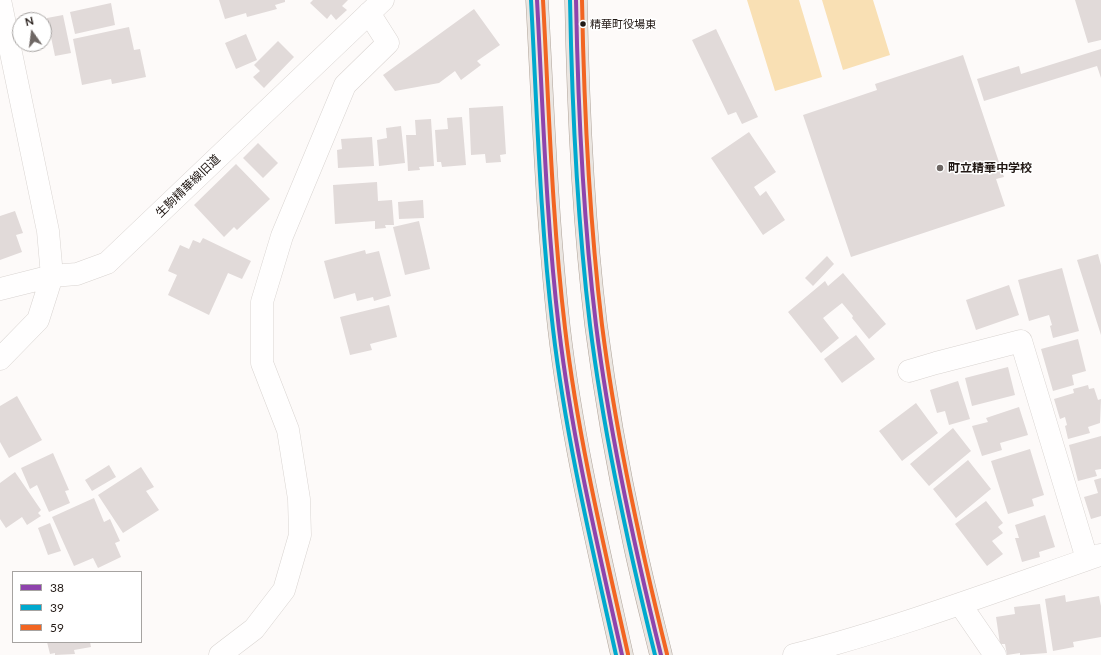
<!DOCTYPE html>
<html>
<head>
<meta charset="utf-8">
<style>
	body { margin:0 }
	#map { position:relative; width:1101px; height:655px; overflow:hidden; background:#fdfaf9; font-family:Lato,sans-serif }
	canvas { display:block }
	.legend { position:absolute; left:12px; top:571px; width:130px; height:72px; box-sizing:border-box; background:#fff; border:1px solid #a6a3a1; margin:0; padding:5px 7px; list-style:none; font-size:12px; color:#211814 }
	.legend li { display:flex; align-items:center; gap:8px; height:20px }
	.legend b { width:20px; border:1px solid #a6a3a1 }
	.north { position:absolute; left:12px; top:12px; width:40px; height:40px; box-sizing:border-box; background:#fff; border:1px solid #a6a3a1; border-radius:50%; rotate:346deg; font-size:11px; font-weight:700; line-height:16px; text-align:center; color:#211814 }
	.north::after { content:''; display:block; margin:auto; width:14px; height:18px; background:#6e6764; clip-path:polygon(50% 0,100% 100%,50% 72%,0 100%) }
</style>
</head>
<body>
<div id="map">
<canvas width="1101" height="655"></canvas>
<ul class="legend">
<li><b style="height:5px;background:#8e44ad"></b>38</li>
<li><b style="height:5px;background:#00a9ce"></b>39</li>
<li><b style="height:5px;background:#f26522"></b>59</li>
</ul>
<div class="north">N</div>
</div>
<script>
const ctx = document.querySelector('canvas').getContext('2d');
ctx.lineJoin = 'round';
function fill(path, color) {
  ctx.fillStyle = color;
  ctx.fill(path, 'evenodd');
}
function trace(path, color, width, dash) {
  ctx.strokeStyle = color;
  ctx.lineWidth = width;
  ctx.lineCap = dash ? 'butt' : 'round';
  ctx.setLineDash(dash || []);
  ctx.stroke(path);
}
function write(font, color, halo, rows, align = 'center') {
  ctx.font = font + ' Lato,"Noto Sans JP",sans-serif';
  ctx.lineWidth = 3;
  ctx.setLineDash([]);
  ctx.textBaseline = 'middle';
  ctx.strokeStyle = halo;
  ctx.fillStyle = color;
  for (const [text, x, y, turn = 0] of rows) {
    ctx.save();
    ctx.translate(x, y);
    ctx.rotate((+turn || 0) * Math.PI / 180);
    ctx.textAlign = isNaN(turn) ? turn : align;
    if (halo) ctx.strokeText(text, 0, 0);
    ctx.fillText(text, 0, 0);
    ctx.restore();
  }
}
fill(new Path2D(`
	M747,0H799L822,77L775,91Z
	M822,0H873L890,55L843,70Z`), '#f9e0b4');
fill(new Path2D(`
	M219,0H285V2L275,5L277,9L247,17L246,13L225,19Z
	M313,0H348L342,6L347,10L336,20L331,14L327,19L310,3Z
	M1075,0H1101V40L1088,43Z
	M111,3L115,25L75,34L70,12Z
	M474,9L500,45L477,61L481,65L461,80L455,71L439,83L395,91L383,75Z
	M63,15L71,53L55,56L47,18Z
	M129,27L134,50L140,49L146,77L112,84L111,79L82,85L73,39Z
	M716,29L758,117L742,124L736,112L728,115L692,40Z
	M246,34L257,60L236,69L225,43Z
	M278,41L294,57L264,88L253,77L260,71L254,65Z
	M1101,49V78L1097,66L984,101L977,79L1019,66L1021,74Z
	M963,55L1004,177L996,179L1005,206L851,257L803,115L877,90L875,84Z
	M503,106L506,154L500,155L501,162L486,163L485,154L471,155L469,108Z
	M462,117L466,165L442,167L441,162H437L435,130L448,129L447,118Z
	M431,119L434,166L419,167L420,170L408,171L406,135H416L415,120Z
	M401,126L405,163L379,166L377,140L387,138L386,128Z
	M749,132L776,172L754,187L760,196L766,191L785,220L763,235L711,158Z
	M372,137L374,166L338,168L337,150L342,149L341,139Z
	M258,143L278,163L263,178L243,158Z
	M236,164L270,199L237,230L234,227L224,237L194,205Z
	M377,182L378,201L392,200L394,225H385L386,228L375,229V221L335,224L333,185Z
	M423,200L424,218L399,219L398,202Z
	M15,211L23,233L16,235L22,252L0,260V216Z
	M419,221L430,269L405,275L393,227Z
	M203,238L251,261L242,279L228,273L209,315L168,295L177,275L168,271L180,245L189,249L193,240L200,243Z
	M365,250L366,254L379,251L391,296L374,301L373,297L357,301L355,293L334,299L324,261Z
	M1098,254L1101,265V335L1077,260Z
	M827,256L834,264L813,286L805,278Z
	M1062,268L1079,331L1053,338L1050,326L1052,325L1049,315L1029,321L1018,280Z
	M843,273L886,324L869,339L852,318L853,316L842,303L823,318L839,338L821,353L788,312L825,281L828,286Z
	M1009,285L1019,315L976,330L966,300Z
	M389,305L397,337L370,344L372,350L350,355L340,317Z
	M856,335L875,359L842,383L824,359Z
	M1078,339L1086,371L1072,375L1074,385L1053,391L1041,349Z
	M1008,367L1015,395L972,406L965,378Z
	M958,381L970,419L949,425L945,411L937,413L930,390Z
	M1088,385L1089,389L1094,388L1098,400L1101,399L1100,423L1088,427L1090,433L1068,439L1065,426L1067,425L1065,417L1060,419L1054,399L1074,393L1073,389Z
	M17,396L42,440L9,458L0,442V406Z
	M916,403L938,433L902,461L879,431Z
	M1019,407L1028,435L1000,443L1002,450L982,456L972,426L988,422L986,418Z
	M953,428L971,451L929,486L910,464Z
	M1101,436V469L1095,470L1097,476L1078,481L1069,445Z
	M1030,449L1044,495L1032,499L1034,506L1008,514L991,461Z
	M53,453L69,490L65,491L70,503L49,512L37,485L30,489L21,468Z
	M968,460L991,489L956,518L933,489Z
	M109,465L116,477L92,491L85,480Z
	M141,467L154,487L146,491L159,510L123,533L98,495Z
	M15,472L41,510L38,513L41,516L27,525L22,517L6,528L0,519V483Z
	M1101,478V516L1091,519L1084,497L1098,493L1094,480Z
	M94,498L104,522L110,519L120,541L115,543L121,557L98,568L93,558L74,566L52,517Z
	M986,501L1003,523L998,527L1003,533L992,541L1003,554L987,566L955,524Z
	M1045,515L1055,547L1039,552L1040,557L1022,562L1015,538H1019L1015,525Z
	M50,523L61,551L48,555L38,528Z
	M1065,595L1066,602L1099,596L1101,606V637L1073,642L1074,647L1053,651L1045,599Z
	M1040,604L1047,653L1020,655V653L1007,655L1005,644H1000L996,617L1015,614L1014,607Z
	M47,642H90L91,647L74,650L75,654L55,655V653L50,654Z`), '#e1dad9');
const street = new Path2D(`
	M0,289L52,276L77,274L107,263L383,0
	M0,359L38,320L52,276L48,231L0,0
	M909,371L936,363L1021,341L1087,559
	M960,604L995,655
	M220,655L254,629L284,590L300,535L299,499L288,430L262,363V302L282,236L345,85L388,43L369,13
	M794,655C898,628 999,590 1100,555`);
const primary = new Path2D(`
	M537,0C543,109 547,220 559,328C572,439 598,547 622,655
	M576,0C578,108 583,218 596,325C605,394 617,464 632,532C640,573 651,614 661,655`);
trace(street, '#d9d4d1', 23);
trace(primary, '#b0a49a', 23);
trace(street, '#fffefe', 22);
trace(primary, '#eae5e0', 22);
trace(new Path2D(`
	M537,0C543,109 546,220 559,329C572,439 598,547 622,655
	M576,0C578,109 583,218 596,325C610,437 634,546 661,655`), '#8e44ad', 4);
trace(new Path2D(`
	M531,0C537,110 540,220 553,329C566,439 592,547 616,655
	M570,0C572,109 577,218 590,325C604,437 628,546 655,655`), '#00a9ce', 4);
trace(new Path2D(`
	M543,0C549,109 552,219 565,328C578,438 604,546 628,654
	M582,0C584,108 589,217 602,325C616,436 640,545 667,654`), '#f26522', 4);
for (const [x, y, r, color] of [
	[583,24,3.5,"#211814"],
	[940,168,4,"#6e6764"]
]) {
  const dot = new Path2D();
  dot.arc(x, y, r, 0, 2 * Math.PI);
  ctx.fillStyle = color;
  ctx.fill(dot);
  trace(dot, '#fff', 1.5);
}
write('11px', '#211814', '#fff', [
	["精華町役場東",590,24]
], 'left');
write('bold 12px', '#211814', '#fff', [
	["町立精華中学校",948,168]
], 'left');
write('12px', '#211814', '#fff', [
	["生駒精華線旧道",188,186,-44]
]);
</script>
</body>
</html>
